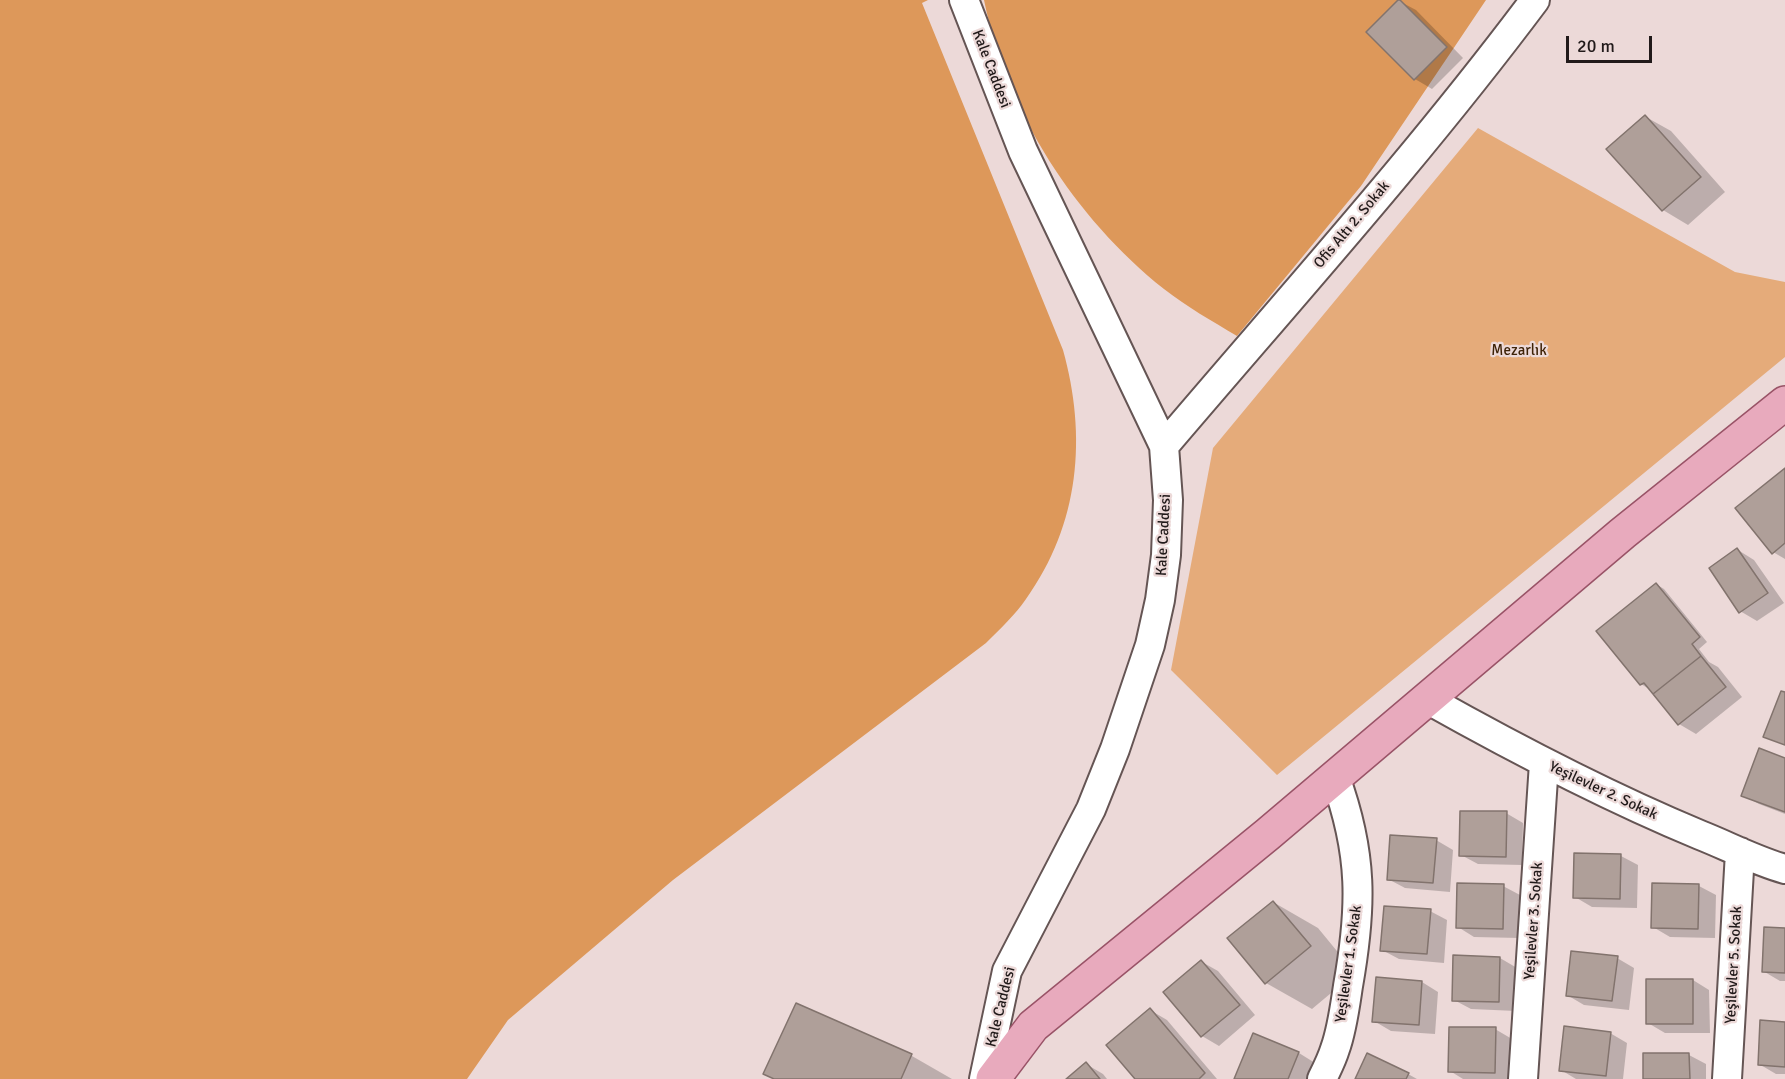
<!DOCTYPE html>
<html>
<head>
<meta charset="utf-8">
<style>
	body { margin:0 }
	#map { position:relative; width:1785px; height:1079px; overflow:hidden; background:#ecd9d8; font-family:Signika,sans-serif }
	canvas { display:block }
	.scale { position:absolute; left:1566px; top:36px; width:86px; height:27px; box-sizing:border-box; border:3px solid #211a1a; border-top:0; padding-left:8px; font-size:18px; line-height:21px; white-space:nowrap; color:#211a1a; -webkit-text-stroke:4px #ecd9d8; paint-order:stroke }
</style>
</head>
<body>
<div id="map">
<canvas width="1785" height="1079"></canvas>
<div class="scale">20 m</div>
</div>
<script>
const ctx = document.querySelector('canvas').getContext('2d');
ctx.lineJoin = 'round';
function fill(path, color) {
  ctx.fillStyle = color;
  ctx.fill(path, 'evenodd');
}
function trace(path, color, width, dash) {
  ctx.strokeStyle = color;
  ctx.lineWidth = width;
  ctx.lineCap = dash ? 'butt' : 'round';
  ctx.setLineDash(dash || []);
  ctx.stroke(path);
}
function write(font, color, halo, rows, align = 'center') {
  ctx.font = font + ' Signika,sans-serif';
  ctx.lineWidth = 4.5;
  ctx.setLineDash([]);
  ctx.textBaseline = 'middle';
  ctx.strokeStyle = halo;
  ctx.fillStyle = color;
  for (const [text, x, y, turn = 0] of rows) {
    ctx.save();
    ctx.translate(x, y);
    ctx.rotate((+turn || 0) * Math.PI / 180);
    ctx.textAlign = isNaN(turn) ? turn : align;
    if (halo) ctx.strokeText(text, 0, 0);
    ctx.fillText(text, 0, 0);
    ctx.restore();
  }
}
fill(new Path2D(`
	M1478,128L1735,272L1785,282V357L1277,775L1171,670L1213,448Z`), '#e5ab7a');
fill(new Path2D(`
	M0,0H928L922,3L1063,350C1087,436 1080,524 1026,599C1015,615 1000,629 986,643L673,880L508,1020L467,1079H0Z
	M984,0H1486L1361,186L1237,336C1212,321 1187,307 1164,289C1074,217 1007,113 984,0Z`), '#dd985a');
fill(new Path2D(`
	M1399,1L1416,10L1463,58L1432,89L1415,79Z
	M1646,117L1671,131L1725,192L1688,225L1663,210Z
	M1785,470V559L1773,552Z
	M1738,550L1754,560L1784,603L1757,621L1740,611Z
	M1656,584L1664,589L1707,642L1699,649L1709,662L1718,667L1742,697L1696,734L1679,724L1649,689L1641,684Z
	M1785,759V814L1759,804L1742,795Z
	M1506,813L1523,823L1522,865L1478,864L1461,855Z
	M1436,840L1453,850L1450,892L1405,888L1388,879Z
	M1621,856L1638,865L1637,908L1592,907L1575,897Z
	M1503,886L1520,895L1519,938L1474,937L1458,927Z
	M1699,886L1716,895L1715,938L1670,937L1653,927Z
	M1273,902L1318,928L1355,973L1312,1009L1266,983Z
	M1430,911L1447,920L1444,963L1399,959L1382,950Z
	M1785,929V981H1780L1763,971Z
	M1500,958L1517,968L1516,1011L1471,1009L1454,1000Z
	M1617,958L1634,968L1629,1010L1584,1005L1567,995Z
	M1202,962L1218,971L1255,1015L1219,1046L1202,1036L1165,993Z
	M1693,980L1709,990L1710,1033H1665L1648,1023Z
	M1422,982L1438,992L1435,1034L1391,1031L1374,1021Z
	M797,1005L912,1056L952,1079H774Z
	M1150,1010L1167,1020L1217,1079H1137Z
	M1785,1023V1074H1776L1759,1064Z
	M1495,1029L1512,1039L1511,1079H1463L1450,1071Z
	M1610,1033L1627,1043L1623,1079H1576L1561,1070Z
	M1299,1053L1315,1063L1309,1079H1236Z
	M1689,1055L1706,1064V1079H1644Z
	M1086,1064L1103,1074L1107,1079H1068Z
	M1408,1074L1417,1079H1357Z`), '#0003');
const building = new Path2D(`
	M1398,0H1400L1447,47L1414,80L1366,32Z
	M1645,115L1701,177L1662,211L1606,149Z
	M1785,468V543L1772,554L1735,508Z
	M1737,548L1768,593L1739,613L1709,568Z
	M1656,583L1700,637L1692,644L1701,656L1653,694L1644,683L1640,685L1596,631Z
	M1701,656L1726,687L1678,725L1653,694Z
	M1781,691L1785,692V745L1763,737Z
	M1759,748L1785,758V812L1741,796Z
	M1460,811H1507L1506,857L1459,856Z
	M1390,835L1437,838L1433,883L1387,880Z
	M1574,853L1621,854L1620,899L1573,898Z
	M1457,883L1504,884L1503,929L1456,928Z
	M1652,883L1699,884L1698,929L1651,928Z
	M1273,901L1311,946L1265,984L1227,938Z
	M1384,906L1431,909L1427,954L1380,951Z
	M1764,927L1785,928V973L1762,972Z
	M1571,951L1618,956L1612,1001L1566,996Z
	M1453,955L1500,957L1499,1002L1452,1001Z
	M1201,960L1240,1005L1201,1037L1163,992Z
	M1376,977L1422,981L1419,1025L1372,1022Z
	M1646,979H1693V1024H1646Z
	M796,1003L912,1054L901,1079H774L763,1074Z
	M1150,1008L1205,1073L1199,1079H1135L1106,1045Z
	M1760,1020L1785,1022V1067L1758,1065Z
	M1564,1026L1611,1032L1606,1076L1559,1071Z
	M1449,1027H1496L1495,1073L1448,1072Z
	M1253,1033L1299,1052L1288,1079H1234Z
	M1367,1053L1409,1073L1406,1079H1355Z
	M1643,1053H1689L1690,1079H1643Z
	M1086,1062L1100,1079H1066Z`);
fill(building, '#af9f99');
trace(building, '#82736d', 1.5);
const minor = new Path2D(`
	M964,0L1023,151L1164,446L1168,500L1166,555L1160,600L1150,645L1115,749L1091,809L1007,971L984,1079
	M1164,446C1289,299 1419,155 1535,0
	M1427,699C1516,749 1606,796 1700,835C1728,846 1756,861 1785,869
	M1322,1079C1327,1069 1332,1059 1335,1049C1342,1030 1345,1006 1348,986C1362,907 1363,854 1335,777
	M1523,1079L1544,763
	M1727,1079L1740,852`);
const major = new Path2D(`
	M993,1079L1033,1026L1268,834L1623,533L1785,403`);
trace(minor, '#655554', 32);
trace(major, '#995367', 36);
trace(minor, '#fff', 28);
trace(major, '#e8aabd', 33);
write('15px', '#211a1a', '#ecd9d8', [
	["Kale Caddesi",991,69,69],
	["Ofis Altı 2. Sokak",1352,225,-50],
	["Kale Caddesi",1164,535,-87],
	["Yeşilevler 2. Sokak",1603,791,25],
	["Yeşilevler 3. Sokak",1534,921,-86],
	["Yeşilevler 1. Sokak",1349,964,-82],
	["Yeşilevler 5. Sokak",1734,965,-87],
	["Kale Caddesi",1001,1007,-76]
]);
write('15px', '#3e2207', '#ecd9d8', [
	["Mezarlık",1519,351]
]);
</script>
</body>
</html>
